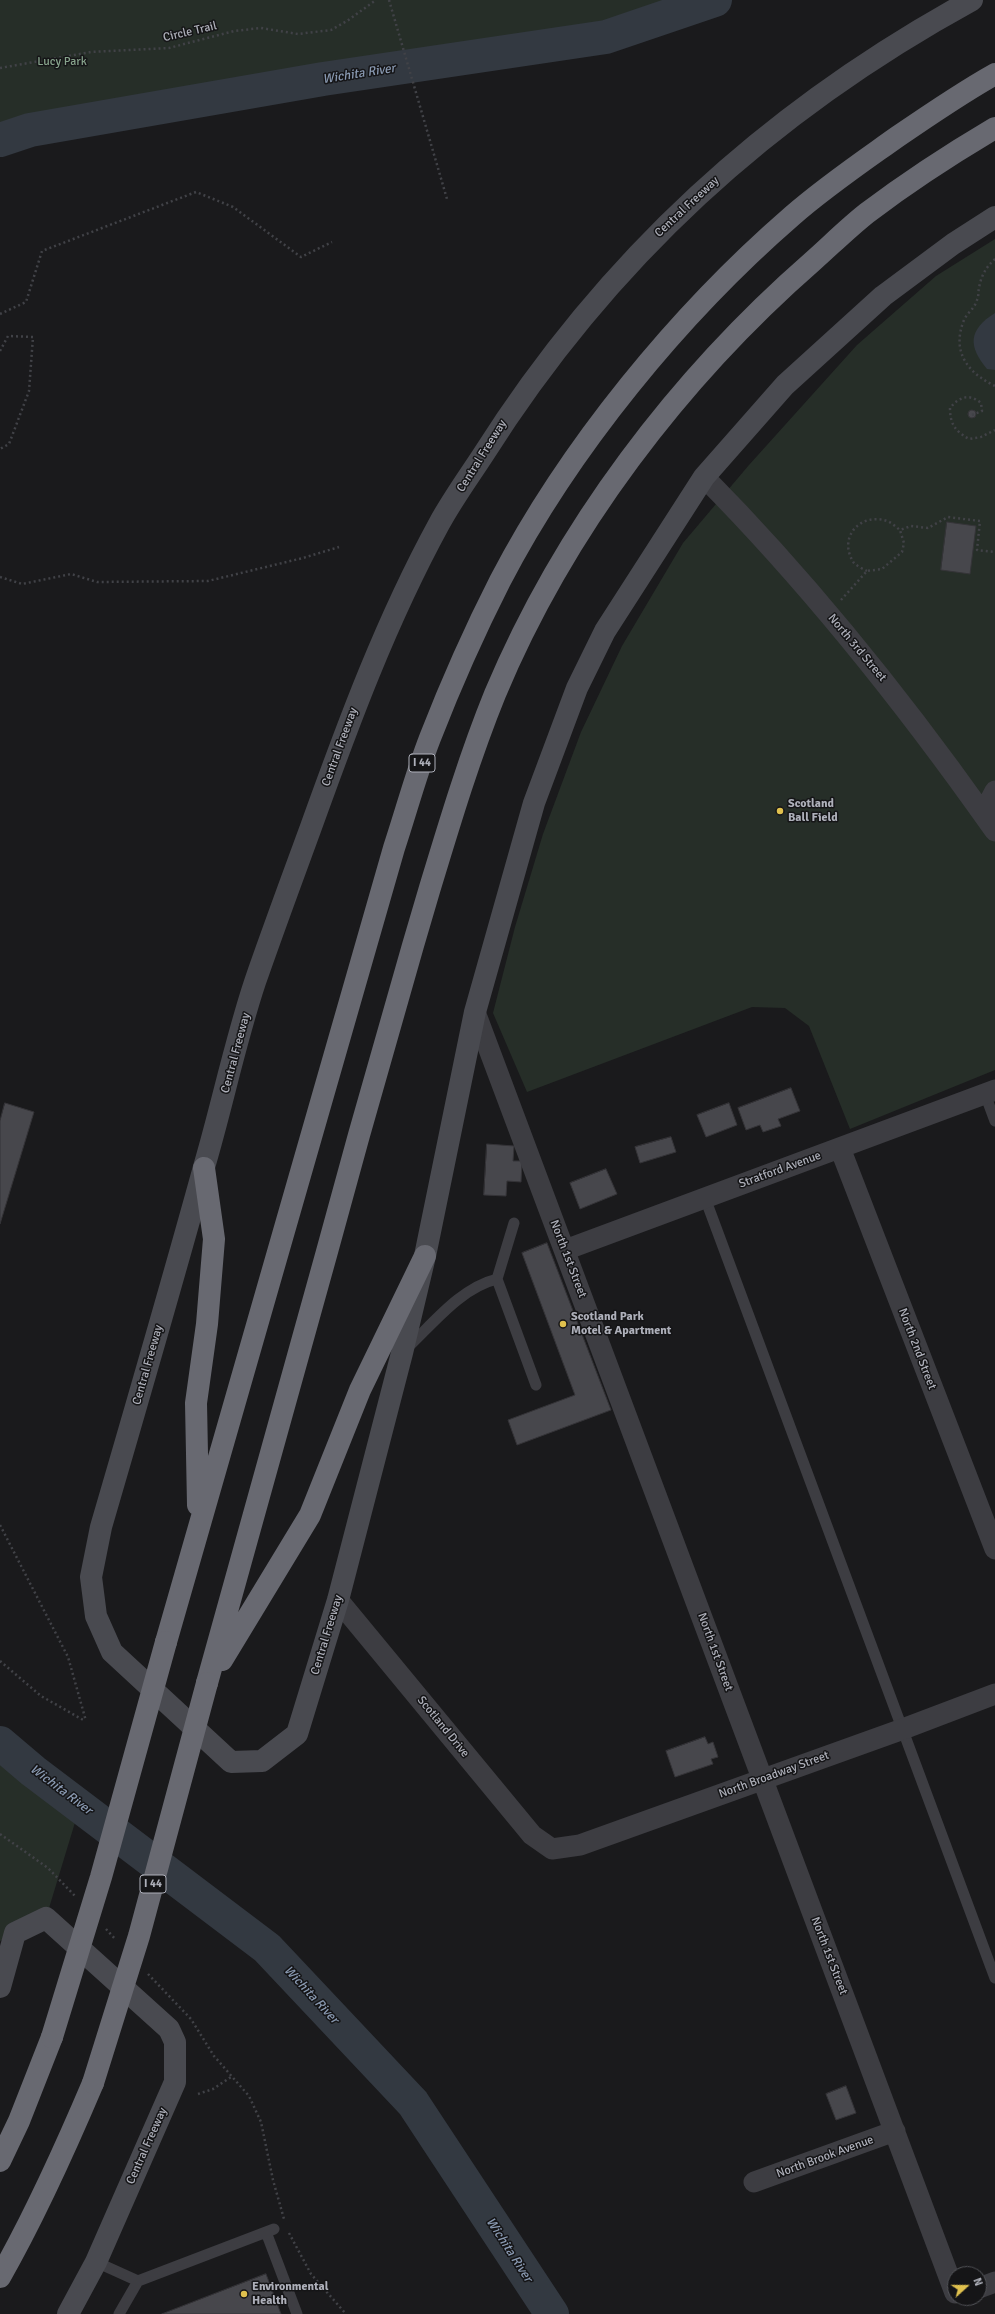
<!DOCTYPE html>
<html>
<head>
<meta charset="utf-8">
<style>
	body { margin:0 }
	#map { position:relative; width:995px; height:2314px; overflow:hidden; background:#1a1a1c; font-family:Signika,sans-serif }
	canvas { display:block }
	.north { position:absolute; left:947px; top:2266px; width:40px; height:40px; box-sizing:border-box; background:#151517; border:1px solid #525358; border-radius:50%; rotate:69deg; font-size:11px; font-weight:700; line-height:16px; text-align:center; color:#aeb0ba }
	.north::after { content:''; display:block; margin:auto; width:14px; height:18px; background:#e0c14e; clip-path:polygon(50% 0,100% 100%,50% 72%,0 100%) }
</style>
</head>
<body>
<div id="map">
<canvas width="995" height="2314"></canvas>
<div class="north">N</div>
</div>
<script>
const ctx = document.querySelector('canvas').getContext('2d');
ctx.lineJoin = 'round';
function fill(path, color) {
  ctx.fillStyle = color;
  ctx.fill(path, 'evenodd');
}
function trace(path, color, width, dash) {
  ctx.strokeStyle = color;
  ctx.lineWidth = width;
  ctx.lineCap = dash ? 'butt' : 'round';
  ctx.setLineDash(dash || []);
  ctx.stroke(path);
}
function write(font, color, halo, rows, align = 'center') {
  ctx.font = font + ' Signika,sans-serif';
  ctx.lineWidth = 3;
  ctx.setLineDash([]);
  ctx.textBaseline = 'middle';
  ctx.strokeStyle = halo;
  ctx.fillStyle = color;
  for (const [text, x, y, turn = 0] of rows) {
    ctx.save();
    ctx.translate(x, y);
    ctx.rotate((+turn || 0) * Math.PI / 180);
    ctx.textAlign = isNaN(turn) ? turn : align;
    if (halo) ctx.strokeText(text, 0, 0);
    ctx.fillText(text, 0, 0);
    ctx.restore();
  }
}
fill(new Path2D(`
	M0,0H715L606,37L323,79L30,130L0,140Z
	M995,239V1070L850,1129L809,1026L785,1008L752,1007L527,1092L493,1013L515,927L543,834L581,732L622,646L683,543L749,465L857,345L936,276Z
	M0,1743L80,1806L46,1918L0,1941Z`), '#262e28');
fill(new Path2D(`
	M995,313V370L987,369C968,346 968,330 995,313Z`), '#333941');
trace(new Path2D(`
	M0,140L30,130L323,79L606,37L715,0
	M0,1743L33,1771L267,1948L413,2103L552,2314`), '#333941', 34);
const building = new Path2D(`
	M968 414a4 4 0 1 1 8 0a4 4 0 1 1-8 0Z
	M947,522L976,526L970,574L941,570Z
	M791,1088L800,1111L778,1119L781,1126L763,1132L760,1125L746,1130L738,1108Z
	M5,1103L34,1112L0,1224V1121Z
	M729,1103L737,1125L706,1137L697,1115Z
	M671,1137L676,1152L640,1163L635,1147Z
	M487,1144L514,1146L513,1161H522L521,1182L507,1181L506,1196L484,1195Z
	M606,1169L617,1194L580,1209L570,1183Z
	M547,1243L611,1410L517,1445L508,1420L575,1395L522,1253Z
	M705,1737L708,1744L713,1742L718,1757L711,1759L713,1764L675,1777L666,1751Z
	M846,2086L856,2113L836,2120L826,2094Z
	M266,2274L281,2314H162Z`);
fill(building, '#47474c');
trace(building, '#353438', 1);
trace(new Path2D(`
	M389,0L447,199
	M0,68L91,52L169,48L234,31L261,28L298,34L331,30L347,21L376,0
	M995,259C986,267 981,276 979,288C978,292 979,296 977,300C975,308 967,313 964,320C951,352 968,373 995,386
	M0,314L26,302L42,251L196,192L233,207L301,257L332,242
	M0,351L8,336L33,337L29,391L9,444L0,449
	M972,415L982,411L981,403C969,393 959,397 950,408C950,424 955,431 969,439L981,437L995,430
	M867,571C863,569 857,566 854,563C837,538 860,512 887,521C891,522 896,527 900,530
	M0,577L22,584L71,574L97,582L208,581L303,558L339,547
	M841,600L867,571L882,569L902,552L904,543L900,530L911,526L928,528L948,517L980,521L977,550L995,552
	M0,1525L68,1657L86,1721
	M0,1661L41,1696L85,1721
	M0,1834L48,1868L75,1896
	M106,1929L116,1940
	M148,1974L191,2019L214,2056L249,2096L261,2122L273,2180L284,2219
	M198,2094L213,2089L231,2077
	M289,2233L311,2274L346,2314`), '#414247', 2.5, [2, 3]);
trace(new Path2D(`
	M985,1094L995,1121
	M705,1198L995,1978
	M497,1279L514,1223
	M405,1350C432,1325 460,1288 497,1279L536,1385
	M266,2232L297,2314
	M96,2262L138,2281L274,2229
	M119,2314L138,2281`), '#3d3d42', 11);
trace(new Path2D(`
	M704,477C812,586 907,706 995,831
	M983,814L995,791
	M475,1012L955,2293
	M840,1148L995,1549
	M565,1250L995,1090
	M338,1600L532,1835L552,1849L580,1845L903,1729L995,1694
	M754,2182L895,2131
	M979,2288L995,2282`), '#3d3d42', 21);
trace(new Path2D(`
	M972,0C769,111 607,259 483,455C468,478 452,500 439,524C386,621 348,724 311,827C292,879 273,930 255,982C235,1042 222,1106 204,1167C171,1287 136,1407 101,1527L91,1577L96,1616L112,1652L231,1762L262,1761L297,1734L338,1600L402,1353L425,1256L475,1012L534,803L577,688L605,631L704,477L785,385L883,296L953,244L995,217
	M0,1987L15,1933L46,1918L169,2029L175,2042V2082L96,2262L68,2314`), '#494a50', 22);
trace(new Path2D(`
	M198,1505L196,1403L207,1324L214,1239L204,1168
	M166,1642L394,848C406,812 416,774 430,738C451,684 474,632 500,581C569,448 679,314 792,216C825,187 862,162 897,137C929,115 961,93 995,74
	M222,1660L310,1515L360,1390L425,1256
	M207,1683C258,1501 309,1318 359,1135C382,1053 405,972 429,891C449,825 469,758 495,694C564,529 679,378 813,261C831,245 848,228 867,213C908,182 951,154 995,128
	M0,2161L19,2121L52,2037
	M0,2277C36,2214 65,2149 93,2083`), '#686971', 22);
trace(new Path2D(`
	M52,2037L101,1877L166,1642
	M93,2083L139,1936L207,1683`), '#686971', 22);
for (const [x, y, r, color] of [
	[780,811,4,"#e0c14e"],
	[563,1324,4,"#e0c14e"],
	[244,2294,4,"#e0c14e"]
]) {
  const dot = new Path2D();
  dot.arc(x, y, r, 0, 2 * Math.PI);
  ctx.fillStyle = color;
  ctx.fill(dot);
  trace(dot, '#151517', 1.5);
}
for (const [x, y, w] of [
	[422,763,26],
	[153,1884,26]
]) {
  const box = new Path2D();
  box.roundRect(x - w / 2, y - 9, w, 18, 3);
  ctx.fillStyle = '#151517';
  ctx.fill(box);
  trace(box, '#aeb0ba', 1);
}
write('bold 11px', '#aeb0ba', null, [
	["I 44",422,763],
	["I 44",153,1884]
]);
write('12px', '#aeb0ba', '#151517', [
	["Circle Trail",190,32,-13],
	["Central Freeway",687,207,-43],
	["Central Freeway",482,456,-58],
	["North 3rd Street",857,648,50],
	["Central Freeway",340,747,-70],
	["Central Freeway",236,1053,-75],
	["Stratford Avenue",780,1170,-20],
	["North 1st Street",568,1259,69],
	["North 2nd Street",917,1349,69],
	["Central Freeway",148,1365,-74],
	["Central Freeway",327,1635,-73],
	["North 1st Street",715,1652,70],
	["Scotland Drive",443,1727,51],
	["North Broadway Street",774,1775,-20],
	["North 1st Street",829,1956,69],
	["Central Freeway",147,2146,-66],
	["North Brook Avenue",825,2157,-20]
]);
write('12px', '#87a38c', '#151517', [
	["Lucy Park",62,62]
]);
write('bold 12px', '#aeb0ba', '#151517', [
	["Scotland",788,804],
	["Ball Field",788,818],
	["Scotland Park",571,1317],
	["Motel & Apartment",571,1331],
	["Environmental",252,2287],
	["Health",252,2301]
], 'left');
write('italic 13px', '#8999b1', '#151517', [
	["Wichita River",359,74,-9],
	["Wichita River",61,1790,37],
	["Wichita River",311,1995,47],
	["Wichita River",509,2250,57]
]);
</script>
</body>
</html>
